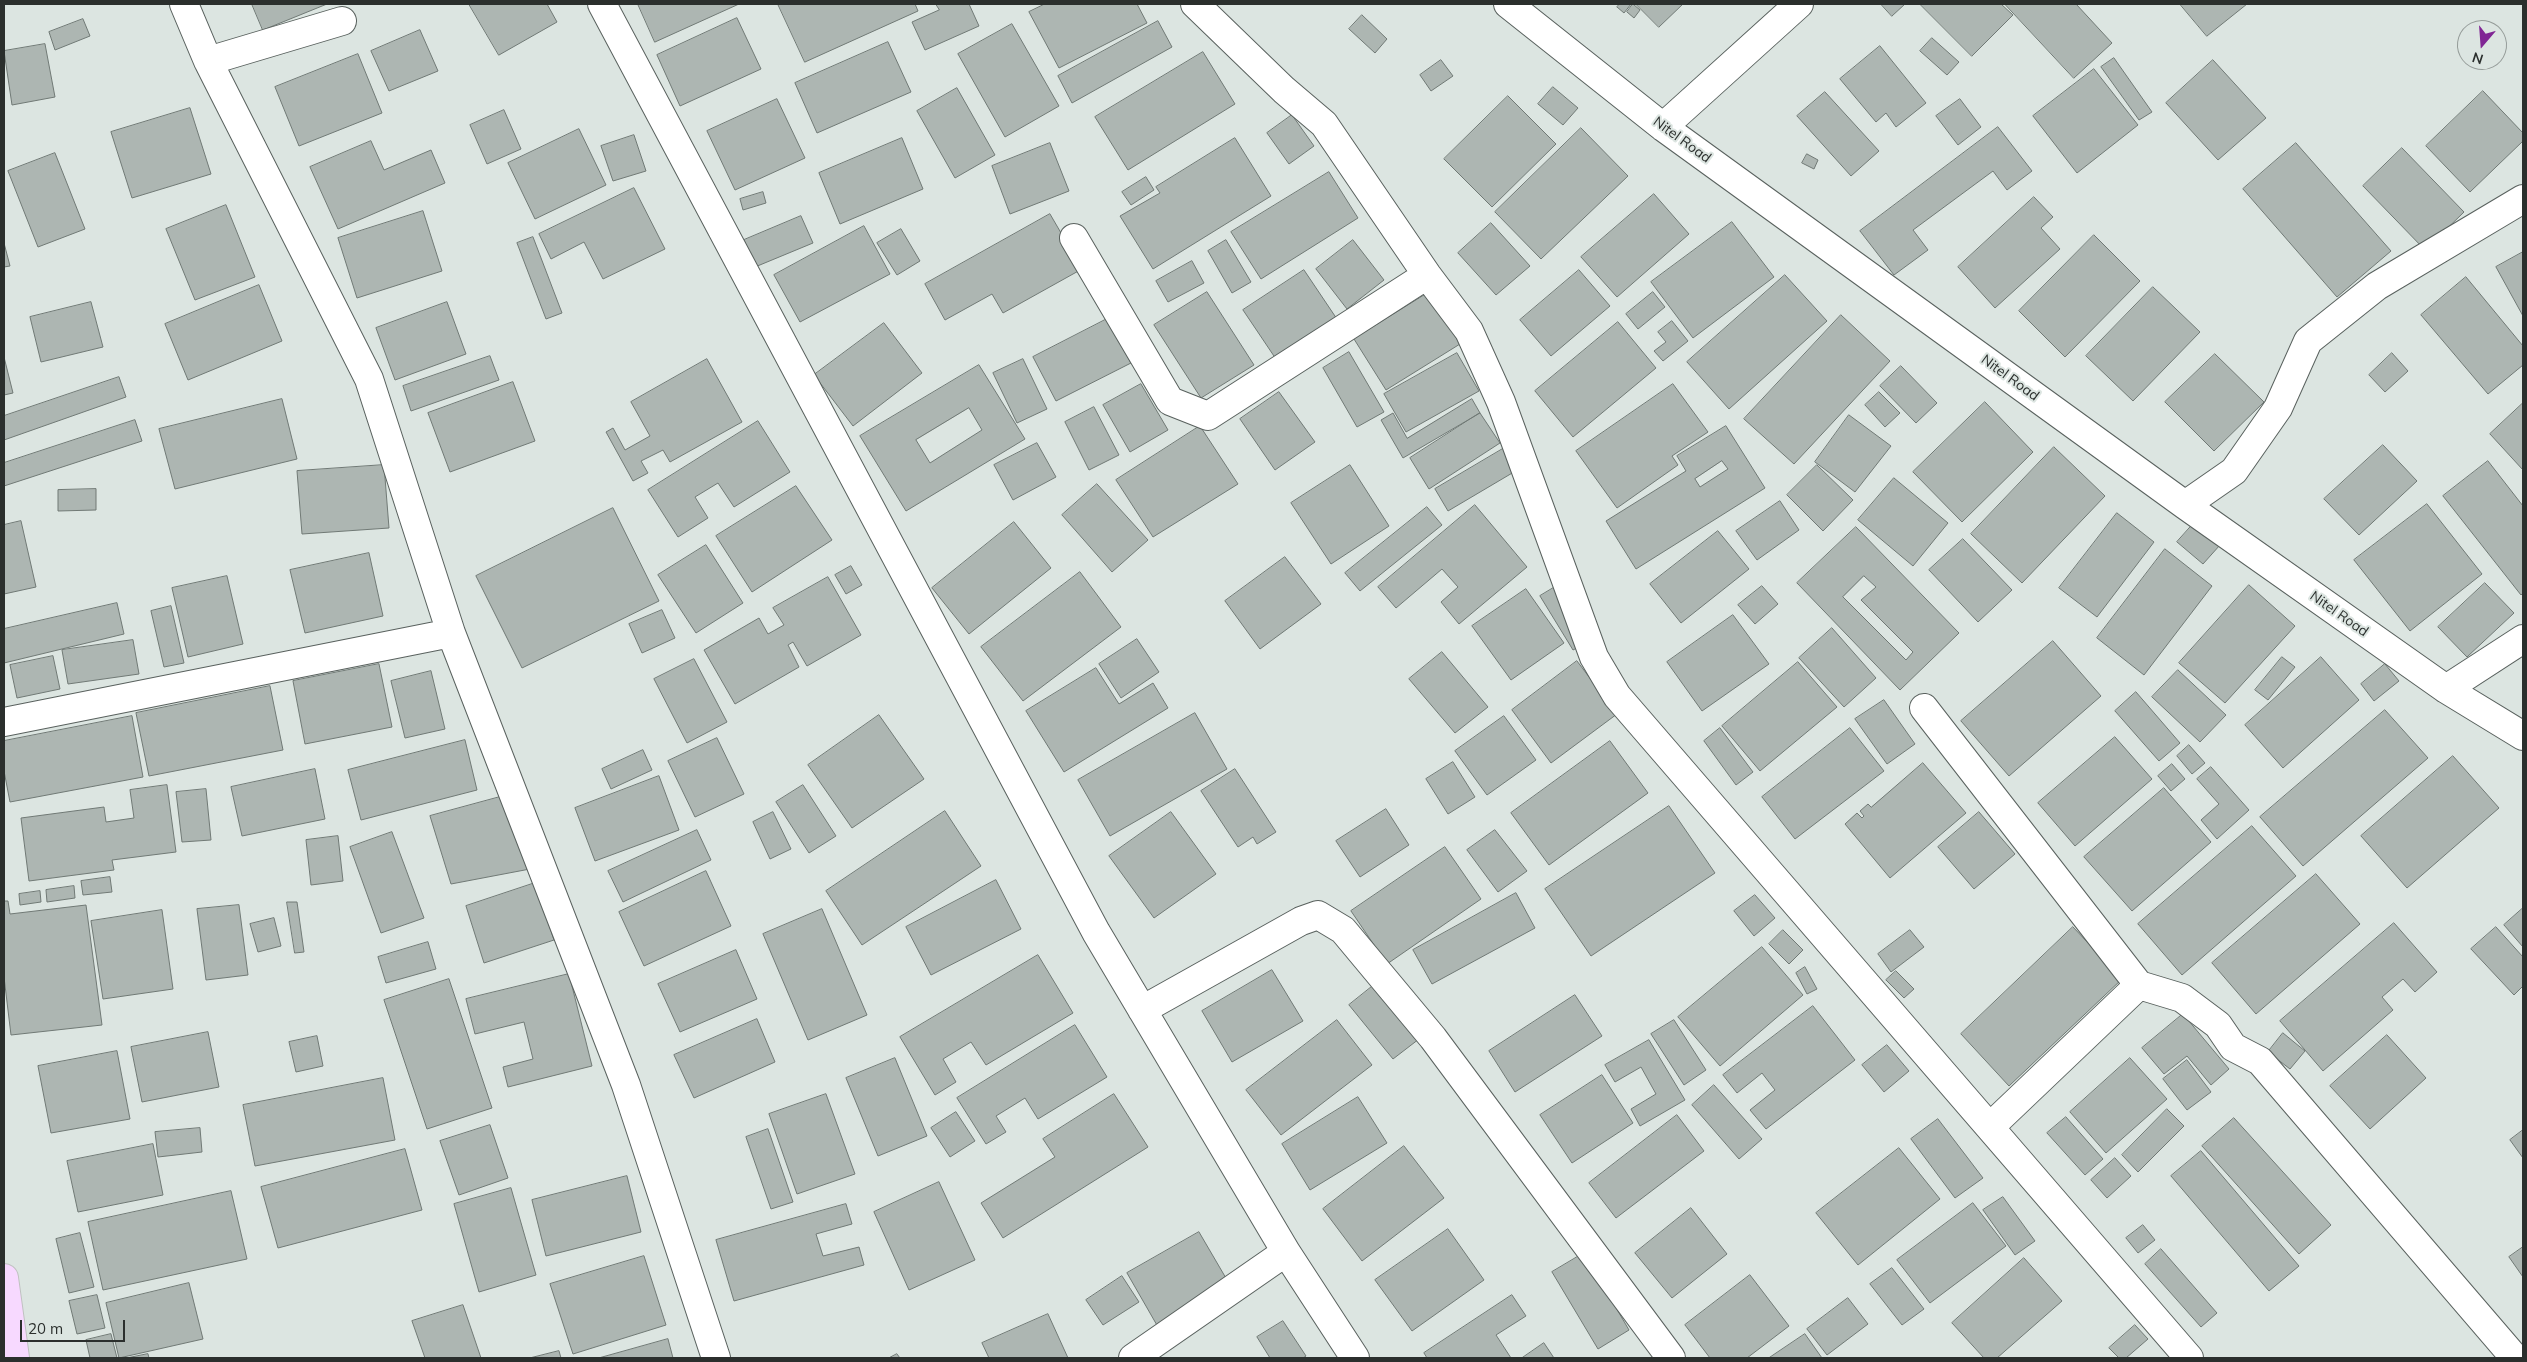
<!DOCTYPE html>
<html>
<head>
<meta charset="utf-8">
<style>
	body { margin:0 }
	#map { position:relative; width:2527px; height:1362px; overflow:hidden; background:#dce5e1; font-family:Mulish,sans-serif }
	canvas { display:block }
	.frame { position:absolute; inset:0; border:5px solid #2b2f2d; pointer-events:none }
	.north { position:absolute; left:2457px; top:20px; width:50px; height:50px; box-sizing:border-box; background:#dce5e1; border:1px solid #959c99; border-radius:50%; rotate:198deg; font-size:14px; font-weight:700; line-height:20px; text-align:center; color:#2b2f2d }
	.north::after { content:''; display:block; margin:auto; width:18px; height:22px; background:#802694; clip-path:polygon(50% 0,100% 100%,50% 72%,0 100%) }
	.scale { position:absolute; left:20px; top:1320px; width:105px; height:22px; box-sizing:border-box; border:2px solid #2b2f2d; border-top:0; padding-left:6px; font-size:15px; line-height:18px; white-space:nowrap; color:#2b2f2d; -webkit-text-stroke:4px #dce5e1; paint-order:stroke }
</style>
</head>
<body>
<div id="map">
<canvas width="2527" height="1362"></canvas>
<div class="frame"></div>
<div class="north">N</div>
<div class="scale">20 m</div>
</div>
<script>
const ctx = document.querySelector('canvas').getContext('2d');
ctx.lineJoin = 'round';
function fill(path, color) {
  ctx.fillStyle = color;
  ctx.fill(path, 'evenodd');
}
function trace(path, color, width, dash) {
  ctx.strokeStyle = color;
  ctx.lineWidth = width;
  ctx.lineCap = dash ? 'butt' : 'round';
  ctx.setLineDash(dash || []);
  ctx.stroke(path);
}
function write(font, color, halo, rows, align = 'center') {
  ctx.font = font + ' Mulish,sans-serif';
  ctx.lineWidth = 4;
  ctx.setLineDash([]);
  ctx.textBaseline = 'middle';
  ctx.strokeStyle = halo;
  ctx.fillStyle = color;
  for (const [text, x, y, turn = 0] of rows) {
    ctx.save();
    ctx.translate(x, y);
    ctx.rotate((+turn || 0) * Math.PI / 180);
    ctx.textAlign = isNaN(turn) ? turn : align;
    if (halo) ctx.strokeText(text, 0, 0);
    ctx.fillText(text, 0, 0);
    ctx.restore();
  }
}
const building = new Path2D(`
	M252,4H327L263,30Z
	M469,4H547L557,22L499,55Z
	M638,4H739L655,42Z
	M778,4H915L918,11L805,62Z
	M936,4H969L979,26L925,50L912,22L939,10Z
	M1045,4H1137L1147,23L1059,68L1029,12Z
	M1620,4H1631L1624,13L1617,7Z
	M1633,4L1640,10L1634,18L1627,12Z
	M1636,4H1683L1659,27Z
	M1881,4H1905L1892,16Z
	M1920,4H2001L2013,15L1972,56Z
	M2005,4H2076L2112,43L2074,78Z
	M2180,4H2247L2207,36Z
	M1362,15L1387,39L1375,53L1349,29Z
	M737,18L761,69L680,106L657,55Z
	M83,19L90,36L55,50L49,32Z
	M1158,21L1172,47L1072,103L1058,76Z
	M1012,24L1059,106L1005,137L958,54Z
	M420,30L438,71L389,91L371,51Z
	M1932,38L1959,62L1947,75L1920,51Z
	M888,42L911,92L817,133L795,83Z
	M45,44L55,97L12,105L4,51Z
	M1880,46L1926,103L1896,127L1886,113L1876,122L1840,79Z
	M1203,52L1235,104L1128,170L1095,117Z
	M358,54L382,113L299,146L275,87Z
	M2114,58L2152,112L2139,120L2101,67Z
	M1441,60L1453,76L1431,91L1420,75Z
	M2213,60L2266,118L2218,160L2166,103Z
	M2094,69L2138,125L2077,173L2033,116Z
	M1553,87L1578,108L1563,125L1538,104Z
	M957,88L995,155L955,178L917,111Z
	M2483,91L2523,133V141L2470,192L2426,146Z
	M1825,92L1879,151L1851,176L1797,116Z
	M1508,96L1556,144L1492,207L1444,159Z
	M777,99L805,158L735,190L707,131Z
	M1960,99L1981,127L1958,145L1936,116Z
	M190,108L211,174L132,198L111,132Z
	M504,110L521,149L487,164L470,125Z
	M1292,115L1314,146L1289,164L1267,133Z
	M1998,127L2032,171L2007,190L1993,171L1913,230L1928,250L1894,275L1860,231Z
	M1581,128L1628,176L1541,259L1495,212Z
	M579,129L606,185L535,219L508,163Z
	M634,135L646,171L613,181L601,146Z
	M902,138L923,189L840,224L819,173Z
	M1235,138L1271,196L1153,269L1120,216L1160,193L1156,187Z
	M371,141L384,170L431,150L445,183L338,229L310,167Z
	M1050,143L1069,191L1010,214L992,166Z
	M2296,143L2391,251L2337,297L2243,189Z
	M2402,148L2464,212L2425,250L2363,186Z
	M55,153L85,229L38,247L8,171Z
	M1807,154L1818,160L1814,169L1802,163Z
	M1329,172L1358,218L1261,279L1231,232Z
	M1146,177L1154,190L1131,205L1122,192Z
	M634,188L665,249L603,279L584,242L551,259L539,234Z
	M763,192L766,203L743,210L740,199Z
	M1654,194L1689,234L1617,297L1581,257Z
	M2034,197L2053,217L2041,228L2060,249L1995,308L1958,267Z
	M226,205L255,277L195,300L166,229Z
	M423,211L442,271L357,298L338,238Z
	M1050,214L1082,269L1003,313L992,294L945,320L925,284Z
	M801,216L813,243L755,267L744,240Z
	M1732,222L1774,277L1693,338L1651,282Z
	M1491,223L1530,266L1496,295L1458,253Z
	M864,226L890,274L800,322L774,275Z
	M901,229L920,261L897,275L877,243Z
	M2094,235L2140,281L2065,357L2019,311Z
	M533,237L562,313L546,319L517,243Z
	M1226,240L1251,282L1232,293L1208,251Z
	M1353,240L1384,280L1347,309L1316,269Z
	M4,243L10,266L4,267Z
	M2523,252V316L2496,267Z
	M1192,261L1204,283L1168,302L1156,281Z
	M1304,270L1341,325L1280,365L1243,310Z
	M1579,270L1610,306L1551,356L1520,320Z
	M1785,275L1827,321L1729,409L1687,362Z
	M2466,277L2523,346V365L2488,394L2421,315Z
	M259,285L282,341L188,380L165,324Z
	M2153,287L2200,332L2133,401L2086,356Z
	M1207,292L1254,365L1201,398L1154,325Z
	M1653,292L1665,307L1638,329L1626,314Z
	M1428,293L1460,344L1386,390L1354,339Z
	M91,302L103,347L41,362L30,317Z
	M447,302L466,354L395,380L376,328Z
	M1841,315L1890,361L1794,464L1744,419Z
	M1107,319L1131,363L1056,401L1033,357Z
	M1672,321L1688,341L1663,361L1654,351L1666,342L1658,332Z
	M1618,322L1656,368L1573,437L1535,391Z
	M884,323L922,373L853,426L814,375Z
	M1349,352L1384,412L1357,427L1323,368Z
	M1457,353L1479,391L1406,432L1384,394Z
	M2392,353L2408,371L2385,392L2369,375Z
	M2215,354L2264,402L2214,451L2165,402Z
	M490,356L499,380L411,411L403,386Z
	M4,357L13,393L4,395Z
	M707,359L742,422L670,462L663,450L641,461L648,473L633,481L606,432L613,428L625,450L650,436L631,402Z
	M1023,359L1047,409L1017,423L993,373Z
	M979,365L1025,439L906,511L860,436ZM969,408L982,430L930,463L916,440Z
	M1901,366L1937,403L1916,423L1880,386Z
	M119,377L126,397L4,440V416Z
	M513,382L535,441L450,472L428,413Z
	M1141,384L1168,430L1130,452L1103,405Z
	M1673,384L1708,432L1672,456L1678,465L1617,508L1576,451Z
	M1279,392L1315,442L1275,470L1240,419Z
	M1879,392L1900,413L1885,427L1865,405Z
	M282,399L297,459L175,489L159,429Z
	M1472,399L1480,413L1403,458L1381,420L1393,413L1407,438Z
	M1985,402L2033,452L1962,522L1913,472Z
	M2523,403V470L2490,434Z
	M1094,407L1119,455L1089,470L1065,422Z
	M1480,413L1500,443L1429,489L1410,458Z
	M1849,415L1891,446L1855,492L1815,462Z
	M135,420L142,441L4,486V463Z
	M758,421L790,472L734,507L718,483L695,497L708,518L678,537L648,490Z
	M1200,426L1238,484L1153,537L1116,480Z
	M1726,426L1765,488L1636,569L1606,521L1686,471L1677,456ZM1722,461L1728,469L1700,487L1695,479Z
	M1037,443L1056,477L1013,500L994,465Z
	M2383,445L2417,481L2359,535L2324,499Z
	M1506,447L1519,469L1448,511L1435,489Z
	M2054,447L2105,496L2022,583L1971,534Z
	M2488,461L2523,506V593L2521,595L2443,496Z
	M384,465L389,528L302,534L297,471Z
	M1350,465L1389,526L1331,564L1291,503Z
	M1817,465L1853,500L1823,531L1787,495Z
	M1894,478L1948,523L1913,566L1858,520Z
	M1097,484L1148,540L1112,572L1062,515Z
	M796,486L832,540L752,592L716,536Z
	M96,489V510L58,511V490Z
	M1780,501L1799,530L1757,560L1736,531Z
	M2427,504L2482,574L2410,631L2354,560Z
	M1475,505L1527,567L1459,624L1441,602L1458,587L1442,569L1396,608L1378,587Z
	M1427,507L1442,525L1360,591L1345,573Z
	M613,508L659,601L522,668L476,576Z
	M2117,513L2154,542L2097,617L2059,588Z
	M21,521L36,587L4,594V525Z
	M1014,522L1051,568L969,634L932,588Z
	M2194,523L2220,545L2203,564L2177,542Z
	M1856,527L1959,633L1900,690L1797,583ZM1864,576L1876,587L1861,600L1913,652L1906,660L1843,597Z
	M1718,531L1749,569L1681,623L1650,584Z
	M1963,539L2012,590L1978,622L1929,570Z
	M706,545L743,603L696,633L658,575Z
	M2165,549L2212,586L2144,675L2097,638Z
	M369,553L383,616L305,633L290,570Z
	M1285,557L1321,604L1260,649L1225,601Z
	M851,566L862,585L846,594L835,575Z
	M1080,572L1121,627L1023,701L981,647Z
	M227,576L243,644L188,657L172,588Z
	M828,577L861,635L807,666L793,642L788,645L799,667L735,704L704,650L759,618L768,634L784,625L773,608Z
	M2485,583L2514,613L2467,657L2438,627Z
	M2249,585L2295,626L2225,703L2179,663Z
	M1762,586L1778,604L1755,624L1738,605Z
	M1555,587L1588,642L1573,650L1540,596Z
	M1526,589L1564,643L1511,680L1472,626Z
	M117,603L124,634L4,663V629Z
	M171,606L184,663L164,667L151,611Z
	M662,610L675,638L642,653L629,624Z
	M1733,615L1769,664L1702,711L1667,662Z
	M1832,628L1876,678L1844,707L1799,658Z
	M1137,639L1159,672L1121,698L1099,664Z
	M133,640L139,674L68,684L62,650Z
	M2053,641L2101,696L2009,776L1961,721Z
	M1442,652L1488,707L1455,733L1409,679Z
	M53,656L60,689L17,698L10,665Z
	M2282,657L2295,667L2268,700L2255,690Z
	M2321,657L2359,700L2283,768L2245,725Z
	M694,659L727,722L687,743L654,679Z
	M1577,661L1617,714L1551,763L1512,710Z
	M1798,662L1837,707L1760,771L1722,726Z
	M379,664L392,727L305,744L293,681Z
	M2385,664L2399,681L2374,701L2361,684Z
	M1096,668L1119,704L1153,683L1168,708L1064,772L1026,711Z
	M2178,670L2226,715L2200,742L2152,697Z
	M431,671L445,729L405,738L391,681Z
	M270,686L283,750L149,776L136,713Z
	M2136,692L2180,743L2159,761L2115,711Z
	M1884,700L1915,744L1887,764L1855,719Z
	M2385,710L2428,758L2303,866L2260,817Z
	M1195,713L1227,769L1110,836L1078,780Z
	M879,715L924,779L852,828L808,765Z
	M132,716L143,777L10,802L4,771V741Z
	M1504,716L1536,760L1487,795L1455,751Z
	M1720,728L1753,772L1736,785L1704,741Z
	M1850,728L1884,771L1795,839L1762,797Z
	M2115,737L2152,779L2075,846L2038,803Z
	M717,738L744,794L695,817L668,761Z
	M465,740L477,790L361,820L348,770Z
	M1610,741L1648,793L1549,865L1511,813Z
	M2189,745L2205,763L2192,774L2177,756Z
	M643,750L652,770L611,789L602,769Z
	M2453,756L2499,808L2407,888L2361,836Z
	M1453,762L1475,797L1448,814L1426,779Z
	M1923,763L1966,813L1890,878L1845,824L1857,813L1862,818L1864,816L1860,811L1868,804L1871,807Z
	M2172,764L2185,779L2171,791L2158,776Z
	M2211,767L2249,810L2217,839L2201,820L2219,804L2197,779Z
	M315,769L325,819L242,836L231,787Z
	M1235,769L1276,832L1257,844L1253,837L1238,847L1201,791Z
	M659,776L679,830L595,861L575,808Z
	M167,785L176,852L112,860L114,870L29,881L21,818L104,807L106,822L134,818L130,790Z
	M803,785L836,836L809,853L776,802Z
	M2164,788L2211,842L2132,911L2084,857Z
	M206,789L211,840L182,842L176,792Z
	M511,794L530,869L451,884L430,816Z
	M1669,806L1715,873L1591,956L1545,889Z
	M1386,809L1409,845L1360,877L1336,841Z
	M945,811L981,866L862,945L826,891Z
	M773,812L791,849L770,859L753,822Z
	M1171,812L1216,874L1154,918L1109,856Z
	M1979,812L2015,854L1974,889L1938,847Z
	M2252,826L2296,876L2182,975L2138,924Z
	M697,830L711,860L623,902L608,871Z
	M1495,830L1527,871L1498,892L1467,850Z
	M392,832L424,918L381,933L350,847Z
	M338,836L343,881L311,885L306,840Z
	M1445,847L1481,899L1387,964L1351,911Z
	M706,871L731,926L644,966L619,912Z
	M2316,874L2360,924L2256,1014L2212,963Z
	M110,877L112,892L83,895L81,881Z
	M996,880L1021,929L931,975L906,927Z
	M535,883L554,940L484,963L466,906Z
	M74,886L75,898L47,902L46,890Z
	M40,891L41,902L20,905L19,894Z
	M1516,893L1535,928L1432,984L1413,950Z
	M1755,895L1775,918L1754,936L1734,911Z
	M4,901H8L10,914L86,905L102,1025L11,1035L4,977Z
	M287,902H297L304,952L295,953Z
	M239,905L248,975L206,980L197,909Z
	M2523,908V947L2504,925Z
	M822,909L867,1015L808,1040L763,934Z
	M162,910L173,989L103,999L91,921Z
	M274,918L281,946L258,952L250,924Z
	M2394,923L2437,972L2415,992L2403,979L2382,997L2393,1010L2323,1071L2280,1021Z
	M2073,927L2122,979L2009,1086L1961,1034Z
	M2496,927L2523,957V986L2514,995L2471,949Z
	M1783,930L1803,950L1789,964L1769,944Z
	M1910,930L1924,947L1891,972L1878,954Z
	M428,942L436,969L386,983L378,957Z
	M1762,947L1803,995L1720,1066L1678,1017Z
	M736,950L757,999L680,1032L658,984Z
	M1038,955L1073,1013L986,1065L971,1042L943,1059L956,1082L935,1095L900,1037Z
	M1805,967L1817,989L1807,994L1796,973Z
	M1272,970L1303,1021L1232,1062L1202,1011Z
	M1896,971L1914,989L1904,998L1886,980Z
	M569,974L592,1066L508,1087L503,1067L533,1059L524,1022L475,1034L466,999Z
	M449,979L492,1108L427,1129L384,1000Z
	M1374,985L1419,1039L1393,1059L1349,1005Z
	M1575,995L1602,1036L1515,1092L1489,1051Z
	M1813,1006L1855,1060L1766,1129L1750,1110L1775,1090L1762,1073L1737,1093L1723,1075Z
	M2183,1014L2229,1069L2211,1085L2187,1056L2164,1074L2142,1048Z
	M757,1019L775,1062L694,1098L674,1055Z
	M1337,1020L1372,1065L1281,1135L1246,1090Z
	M1674,1020L1706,1070L1684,1085L1651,1034Z
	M1075,1025L1107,1077L1038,1119L1025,1098L996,1116L1006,1132L986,1144L957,1098Z
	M208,1032L219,1087L142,1102L131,1047Z
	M2283,1033L2305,1051L2290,1069L2268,1052Z
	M2387,1035L2426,1078L2370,1129L2330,1086Z
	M317,1036L323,1066L296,1072L289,1042Z
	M1649,1040L1685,1100L1640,1126L1631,1109L1656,1094L1641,1067L1615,1082L1605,1065Z
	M1887,1045L1909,1071L1884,1092L1862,1065Z
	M117,1051L130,1119L51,1133L38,1066Z
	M895,1058L927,1136L878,1156L846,1078Z
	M2130,1058L2167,1099L2106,1153L2070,1112Z
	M2187,1060L2211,1092L2187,1110L2163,1079Z
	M1602,1075L1633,1123L1572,1163L1540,1115Z
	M383,1078L395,1140L255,1166L243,1105Z
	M1714,1085L1762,1139L1739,1159L1692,1105Z
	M826,1094L855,1174L797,1194L769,1114Z
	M1114,1094L1148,1147L1003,1238L981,1203L1055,1157L1043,1139Z
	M1358,1097L1387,1143L1310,1190L1282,1144Z
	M2167,1109L2184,1126L2138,1172L2122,1155Z
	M956,1112L975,1141L950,1157L931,1128Z
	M1677,1115L1704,1151L1616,1218L1589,1183Z
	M2066,1117L2103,1159L2085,1175L2047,1133Z
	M2234,1118L2331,1225L2299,1254L2202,1146Z
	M1938,1119L1983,1178L1955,1198L1911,1139Z
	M490,1125L508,1178L459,1195L440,1141Z
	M200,1128L202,1152L158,1157L155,1132Z
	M768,1129L793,1202L771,1209L746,1137Z
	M2523,1130V1158L2510,1140Z
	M153,1144L163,1195L78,1212L67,1161Z
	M1404,1146L1444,1198L1362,1261L1323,1209Z
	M1899,1148L1940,1199L1858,1265L1816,1213Z
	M405,1149L422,1210L278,1248L261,1187Z
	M2201,1151L2299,1266L2269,1291L2171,1176Z
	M2115,1158L2131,1176L2107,1198L2091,1180Z
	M627,1176L641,1232L546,1256L532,1200Z
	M939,1182L975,1260L909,1290L874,1212Z
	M511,1188L536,1275L479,1292L454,1204Z
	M231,1191L247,1259L103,1290L88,1222Z
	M2003,1197L2035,1241L2015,1255L1983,1210Z
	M1973,1203L2006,1246L1930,1303L1897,1260Z
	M846,1204L852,1224L816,1234L823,1256L859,1247L864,1265L734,1301L716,1240Z
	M1691,1208L1727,1254L1672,1298L1635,1253Z
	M2143,1225L2155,1240L2138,1253L2126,1238Z
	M1448,1229L1484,1280L1412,1331L1375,1280Z
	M1199,1232L1230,1285L1158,1327L1127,1273Z
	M80,1233L94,1287L69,1293L56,1239Z
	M2523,1247V1277L2509,1257Z
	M2161,1249L2217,1313L2201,1327L2145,1264Z
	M1584,1253L1629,1330L1598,1349L1552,1272Z
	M644,1256L666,1325L573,1354L550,1284Z
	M2024,1258L2062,1301L1997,1358H1984L1952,1323Z
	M1892,1268L1924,1309L1902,1325L1870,1284Z
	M1750,1275L1789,1326L1747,1358H1710L1685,1325Z
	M1122,1276L1139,1302L1103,1325L1086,1300Z
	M189,1283L203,1339L119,1358L106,1303Z
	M97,1295L105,1328L77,1334L69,1301Z
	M1512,1295L1526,1316L1496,1335L1511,1358H1427L1424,1353Z
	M1848,1298L1868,1324L1827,1355L1807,1329Z
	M463,1305L481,1358H425L412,1321Z
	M1048,1314L1068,1358H989L982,1343Z
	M1283,1321L1306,1356L1303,1358H1270L1257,1337Z
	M2135,1325L2148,1339L2126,1358H2119L2109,1348Z
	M111,1334L117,1358H90L86,1340Z
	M1805,1334L1822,1358H1769Z
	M668,1339L673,1358H599Z
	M1544,1343L1554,1358H1522Z
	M559,1351L561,1358H530Z
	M148,1354L149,1358H127Z
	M897,1354L900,1358H889Z`);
fill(building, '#adb6b2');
trace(building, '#707975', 1);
const minor = new Path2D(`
	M184,4L208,61L369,379L451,633L626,1085L716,1358
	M602,4L1096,932L1286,1252L1355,1358
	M1195,4L1284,90L1324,124L1427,275L1469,331L1501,402L1594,657L1617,696L2189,1358
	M1508,4L1663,127L2185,505L2446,689L2523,736
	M208,61L342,21
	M1663,127L1799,4
	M1074,238L1170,401L1208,416L1427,275
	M2185,505L2234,471L2278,408L2308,341L2377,286L2523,199
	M2446,689L2523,639
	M1924,708L2139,985L2182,998L2218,1025L2233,1047L2260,1061L2515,1358
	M4,722L451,633
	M1142,1010L1301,921L1318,915L1343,930L1433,1038L1671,1358
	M1990,1127L2139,985
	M1133,1358L1286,1252`);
const major = new Path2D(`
	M4,1278L15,1358`);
trace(minor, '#59615e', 30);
trace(major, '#bfc1c0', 30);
trace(minor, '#fff', 28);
trace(major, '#f7d9ff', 28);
write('14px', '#2b2f2d', '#dce5e1', [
	["Nitel Road",1682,140,36],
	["Nitel Road",2010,378,36],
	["Nitel Road",2339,614,35]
]);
</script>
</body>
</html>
